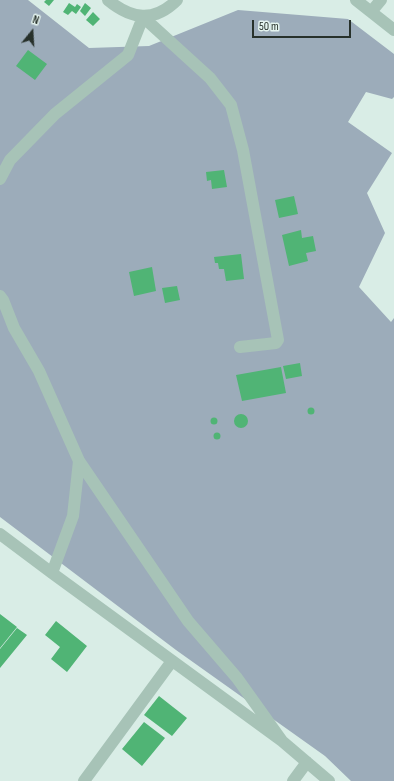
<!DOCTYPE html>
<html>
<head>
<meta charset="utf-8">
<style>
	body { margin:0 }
	#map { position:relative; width:394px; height:781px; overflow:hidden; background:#d9ede6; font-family:"Sofia Sans Condensed",sans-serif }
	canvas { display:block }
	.north { position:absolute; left:12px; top:12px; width:40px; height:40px; -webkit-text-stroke:3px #e5f5f0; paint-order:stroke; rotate:18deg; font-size:11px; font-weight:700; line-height:16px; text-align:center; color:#27312b }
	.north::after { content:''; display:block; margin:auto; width:14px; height:18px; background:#27312b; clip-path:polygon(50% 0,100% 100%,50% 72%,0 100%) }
	.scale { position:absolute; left:252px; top:20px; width:99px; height:18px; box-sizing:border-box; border:2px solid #27312b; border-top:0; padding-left:5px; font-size:12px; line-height:14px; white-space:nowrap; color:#27312b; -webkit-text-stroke:3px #e5f5f0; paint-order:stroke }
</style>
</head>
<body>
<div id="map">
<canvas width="394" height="781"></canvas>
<div class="north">N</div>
<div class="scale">50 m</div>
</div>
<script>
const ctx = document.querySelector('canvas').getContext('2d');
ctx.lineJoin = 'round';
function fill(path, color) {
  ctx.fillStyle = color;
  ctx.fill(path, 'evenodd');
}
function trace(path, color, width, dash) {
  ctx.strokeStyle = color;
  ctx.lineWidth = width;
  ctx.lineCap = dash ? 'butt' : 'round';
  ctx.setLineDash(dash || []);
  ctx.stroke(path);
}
fill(new Path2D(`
	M0,0H28L89,48L149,46L238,10L348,19L394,54V97L392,99L366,92L348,122L392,153L367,193L385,233L359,287L391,322L394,318V781H351L325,756L176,650L0,517Z`), '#9cacba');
fill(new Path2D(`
	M46,0H54L49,6L44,2Z
	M69,3L75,7L77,4L81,7L76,14L72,11L68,15L63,12Z
	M85,3L91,8L85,16L80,11Z
	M93,12L100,19L93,26L86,20Z
	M28,50L47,64L35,80L16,66Z
	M224,170L227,187L212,189L211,180L207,181L206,172Z
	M294,196L298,214L279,218L275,200Z
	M301,230L302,238L313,236L316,251L306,253L308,261L289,266L282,235Z
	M241,254L244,279L226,281L224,269H219L218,263H215L214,257Z
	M152,267L156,291L134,296L129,272Z
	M177,286L180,300L165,303L162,288Z
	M300,363L302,376L286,379L283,366Z
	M281,367L286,393L242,401L236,375Z
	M307.5 411a3.5 3.5 0 1 1 7 0a3.5 3.5 0 1 1-7 0Z
	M234 421a7 7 0 1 1 14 0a7 7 0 1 1-14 0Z
	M210.5 421a3.5 3.5 0 1 1 7 0a3.5 3.5 0 1 1-7 0Z
	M213.5 436a3.5 3.5 0 1 1 7 0a3.5 3.5 0 1 1-7 0Z
	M0,614L17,627L0,648Z
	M56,621L87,646L67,672L51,659L60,647L45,635Z
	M17,628L27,635L0,668V649Z
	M159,696L187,718L172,736L144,715Z
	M144,722L165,738L142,766L122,749Z`), '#50b475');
trace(new Path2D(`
	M108,0C131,19 154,23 177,0
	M356,0L394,30
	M371,12L381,0
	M143,17L210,78L231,105L243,150L278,340L276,343L240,347
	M0,179L10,160L55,114L128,55L143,17
	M0,296L3,300L14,328L39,371L79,461L188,621L237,678L282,741
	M0,534L52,573L282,741L329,781
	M52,573L73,516L79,461
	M84,781L172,661
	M293,781L307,762`), '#a7c3b7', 12);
</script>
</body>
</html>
